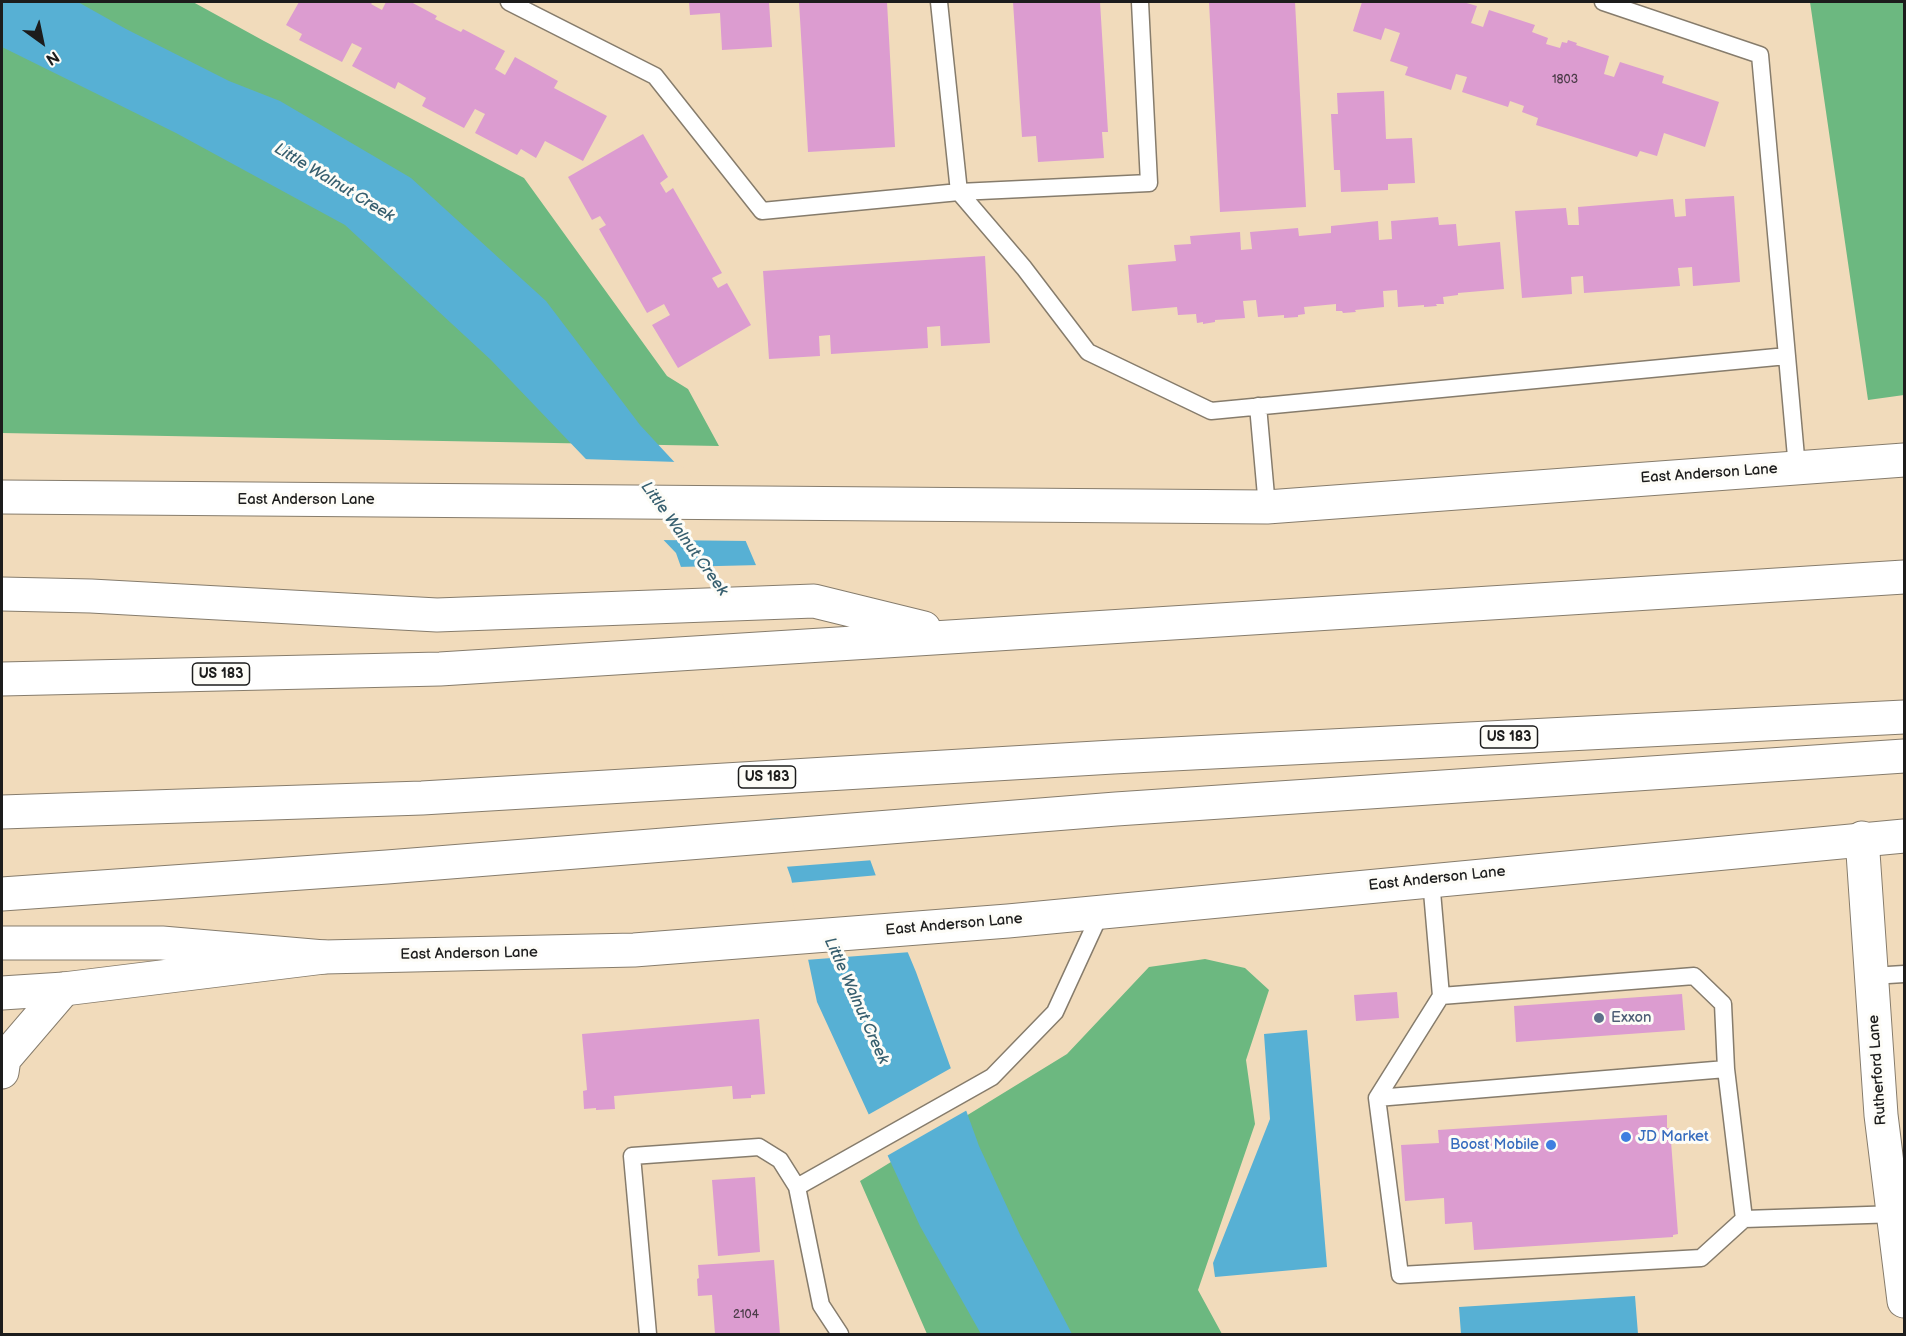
<!DOCTYPE html>
<html>
<head>
<meta charset="utf-8">
<style>
	body { margin:0 }
	#map { position:relative; width:1906px; height:1336px; overflow:hidden; background:#f1dbbb; font-family:"Balsamiq Sans",sans-serif }
	canvas { display:block }
	.frame { position:absolute; inset:0; border:3px solid #1c1c1c; pointer-events:none }
	.north { position:absolute; left:12px; top:12px; width:60px; height:60px; -webkit-text-stroke:4px #fdfcf7; paint-order:stroke; rotate:147deg; font-size:16px; font-weight:700; line-height:24px; text-align:center; color:#1c1c1c }
	.north::after { content:''; display:block; margin:auto; width:21px; height:27px; background:#1c1c1c; clip-path:polygon(50% 0,100% 100%,50% 72%,0 100%) }
</style>
</head>
<body>
<div id="map">
<canvas width="1906" height="1336"></canvas>
<div class="frame"></div>
<div class="north">N</div>
</div>
<script>
const ctx = document.querySelector('canvas').getContext('2d');
ctx.lineJoin = 'round';
function fill(path, color) {
  ctx.fillStyle = color;
  ctx.fill(path, 'evenodd');
}
function trace(path, color, width, dash) {
  ctx.strokeStyle = color;
  ctx.lineWidth = width;
  ctx.lineCap = dash ? 'butt' : 'round';
  ctx.setLineDash(dash || []);
  ctx.stroke(path);
}
function write(font, color, halo, rows, align = 'center') {
  ctx.font = font + ' "Balsamiq Sans",sans-serif';
  ctx.lineWidth = 6;
  ctx.setLineDash([]);
  ctx.textBaseline = 'middle';
  ctx.strokeStyle = halo;
  ctx.fillStyle = color;
  for (const [text, x, y, turn = 0] of rows) {
    ctx.save();
    ctx.translate(x, y);
    ctx.rotate((+turn || 0) * Math.PI / 180);
    ctx.textAlign = isNaN(turn) ? turn : align;
    if (halo) ctx.strokeText(text, 0, 0);
    ctx.fillText(text, 0, 0);
    ctx.restore();
  }
}
fill(new Path2D(`
	M2,2H193L264,41L524,178L667,376L688,389L719,446L2,433Z
	M1810,2H1904V395L1868,400Z
	M1205,959L1245,968L1269,990L1246,1060L1255,1124L1198,1290L1222,1334H927L860,1181L1067,1054L1149,967Z`), '#6cb880');
fill(new Path2D(`
	M2,2H78L126,29L229,81L280,101L411,178L546,301L640,425L744,537L802,673L876,876L916,972L979,1146L1020,1235L1072,1334H981L920,1226L817,1002L791,878L676,553L491,360L345,225L176,133L2,47Z
	M1307,1030L1327,1267L1215,1277L1213,1263L1270,1119L1264,1034Z
	M1635,1296L1638,1334H1461L1459,1307Z`), '#57b0d4');
fill(new Path2D(`
	M581,459L678,462L747,535L750,541L659,540Z
	M760,565L805,672L857,814L767,819L677,567Z
	M859,818L874,860L784,867L769,825Z
	M879,875L911,952L805,960L789,883Z
	M953,1067L969,1109L885,1157L866,1116Z`), '#f1dbbb');
fill(new Path2D(`
	M299,2H373L371,4L382,10L386,2H411L437,16L435,19L461,32L463,29L505,51L495,69L505,75L515,57L558,81L554,88L607,116L583,161L545,141L536,158L521,149L517,155L475,133L485,114L475,109L464,128L422,106L426,98L398,82L395,89L352,66L362,48L352,43L342,62L299,40L302,34L286,25Z
	M689,2H769L772,47L722,50L720,13L690,15Z
	M799,2H887L895,147L808,152Z
	M1013,2H1100L1108,132H1102L1104,158L1038,162L1036,136L1022,137Z
	M1209,2H1295L1306,207L1220,212Z
	M1362,2H1463L1477,6L1471,23L1483,27L1489,10L1535,25L1532,32L1548,38L1546,44L1560,48L1562,42L1567,43L1568,40L1577,43L1576,45L1609,56L1604,74L1614,77L1620,62L1664,76L1662,83L1719,102L1705,147L1664,133L1657,156L1640,151L1637,157L1536,125L1538,118L1522,112L1524,106L1510,101L1508,107L1462,92L1467,77L1456,74L1451,90L1405,75L1408,67L1390,61L1400,33L1385,28L1381,40L1353,31Z
	M1384,91L1386,139L1412,138L1415,183L1388,184V190L1341,192L1340,170H1334L1331,114H1338L1337,93Z
	M643,134L668,177L660,183L666,193L673,188L722,273L712,278L718,288L727,283L751,325L678,368L652,325L670,315L664,304L647,313L599,229L606,225L600,216L592,220L568,177Z
	M1734,196L1740,282L1693,286L1692,267L1678,268L1680,286L1584,293L1583,276L1571,277L1572,294L1522,298L1515,211L1566,208L1568,225H1579L1578,207L1673,199L1675,217L1686,216L1685,199Z
	M1438,217L1439,225L1456,224L1458,246L1500,242L1504,289L1458,293V295L1443,297L1444,304H1436L1437,306L1424,307V305L1398,307L1397,290L1383,291L1384,307L1355,310L1356,312L1343,313L1342,311H1336V304L1304,307L1305,314L1298,315V317L1284,318V315L1258,317L1256,300L1243,301L1245,318L1215,320V322L1203,324V322L1197,323L1196,314L1178,315L1177,307L1132,311L1128,265L1176,261L1174,245L1191,244L1190,236L1240,232L1241,250L1252,249L1250,232L1298,228L1299,236L1331,233V226L1378,221L1379,240L1392,239L1391,221Z
	M985,256L990,343L941,346L940,326L927,327L928,348L831,354L830,335L819,336L820,356L769,359L763,271Z
	M1397,992L1399,1018L1356,1021L1354,995Z
	M1682,994L1685,1030L1516,1042L1514,1006Z
	M759,1019L765,1094L751,1095V1098L733,1099L732,1086L614,1096L615,1109L596,1110V1108L584,1109L583,1091L587,1090L582,1034Z
	M1667,1115V1128H1670L1678,1234L1673,1235V1237L1474,1250L1472,1222L1445,1224L1444,1198L1405,1201L1401,1145L1439,1143L1438,1130Z
	M755,1177L760,1252L718,1256L712,1180Z
	M774,1260L780,1334H715L712,1295L698,1296L697,1279L699,1278L698,1265Z`), '#dc9cd0');
const service = new Path2D(`
	M509,2L655,76L762,211L959,192L1149,183L1140,2
	M939,2L959,192L1024,268L1088,352L1211,411L1787,356
	M1603,2L1760,55L1797,468
	M1258,406L1267,507
	M1431,880L1441,996
	M1872,976L1904,974
	M1377,1098L1726,1069
	M797,1187L992,1077L1055,1012L1101,912
	M1744,1219L1726,1069L1723,1004L1694,976L1441,996L1377,1098L1400,1275L1701,1258L1744,1219L1898,1214
	M648,1334L632,1156L759,1147L780,1160L797,1187L821,1305L840,1334`);
const minor = new Path2D(`
	M2,1072L4,1059L64,989`);
const tertiary = new Path2D(`
	M1862,838L1881,1115L1904,1301`);
const secondary = new Path2D(`
	M2,497L1267,507L1904,460
	M2,993L64,989L324,957L634,950L1008,921L1904,836`);
const motorway = new Path2D(`
	M2,594L91,596L437,615L814,601L924,628
	M2,679L440,669L1904,577
	M2,812L422,798L1113,757L1904,717
	M2,894L387,867L1116,809L1904,756
	M2,943H162L324,957`);
trace(service, '#867c6c', 19);
trace(minor, '#867c6c', 35);
trace(tertiary, '#867c6c', 35);
trace(secondary, '#867c6c', 35);
trace(motorway, '#867c6c', 35);
trace(service, '#fff', 16);
trace(minor, '#fff', 33);
trace(tertiary, '#fff', 33);
trace(secondary, '#fff', 33);
trace(motorway, '#fff', 33);
for (const [x, y, r, color] of [
	[1599,1018,6,"#5c6f8a"],
	[1626,1137,6,"#3f7fe0"],
	[1551,1145,6,"#3f7fe0"]
]) {
  const dot = new Path2D();
  dot.arc(x, y, r, 0, 2 * Math.PI);
  ctx.fillStyle = color;
  ctx.fill(dot);
  trace(dot, '#fdfcf7', 2);
}
write('12px', '#4c3c49', null, [
	["1803",1565,80],
	["2104",746,1315]
]);
for (const [x, y, w] of [
	[221,674,57],
	[1509,737,57],
	[767,777,57]
]) {
  const box = new Path2D();
  box.roundRect(x - w / 2, y - 11, w, 22, 4.5);
  ctx.fillStyle = '#fdfcf7';
  ctx.fill(box);
  trace(box, '#1c1c1c', 1.5);
}
write('bold 14px', '#1c1c1c', null, [
	["US 183",221,674],
	["US 183",1509,737],
	["US 183",767,777]
]);
write('15px', '#1c1c1c', '#fdfcf7', [
	["East Anderson Lane",1709,474,-4],
	["East Anderson Lane",306,500],
	["East Anderson Lane",1437,879,-6],
	["East Anderson Lane",954,925,-5],
	["East Anderson Lane",469,954,-1],
	["Rutherford Lane",1878,1070,-94]
]);
write('15px', '#4e5e75', '#fdfcf7', [
	["Exxon",1611,1018]
], 'left');
write('15px', '#366cbe', '#fdfcf7', [
	["JD Market",1638,1137],
	["Boost Mobile",1539,1145,"right"]
], 'left');
write('italic 16px', '#375f6f', '#fdfcf7', [
	["Little Walnut Creek",334,183,31],
	["Little Walnut Creek",684,539,54],
	["Little Walnut Creek",856,1001,66]
]);
</script>
</body>
</html>
